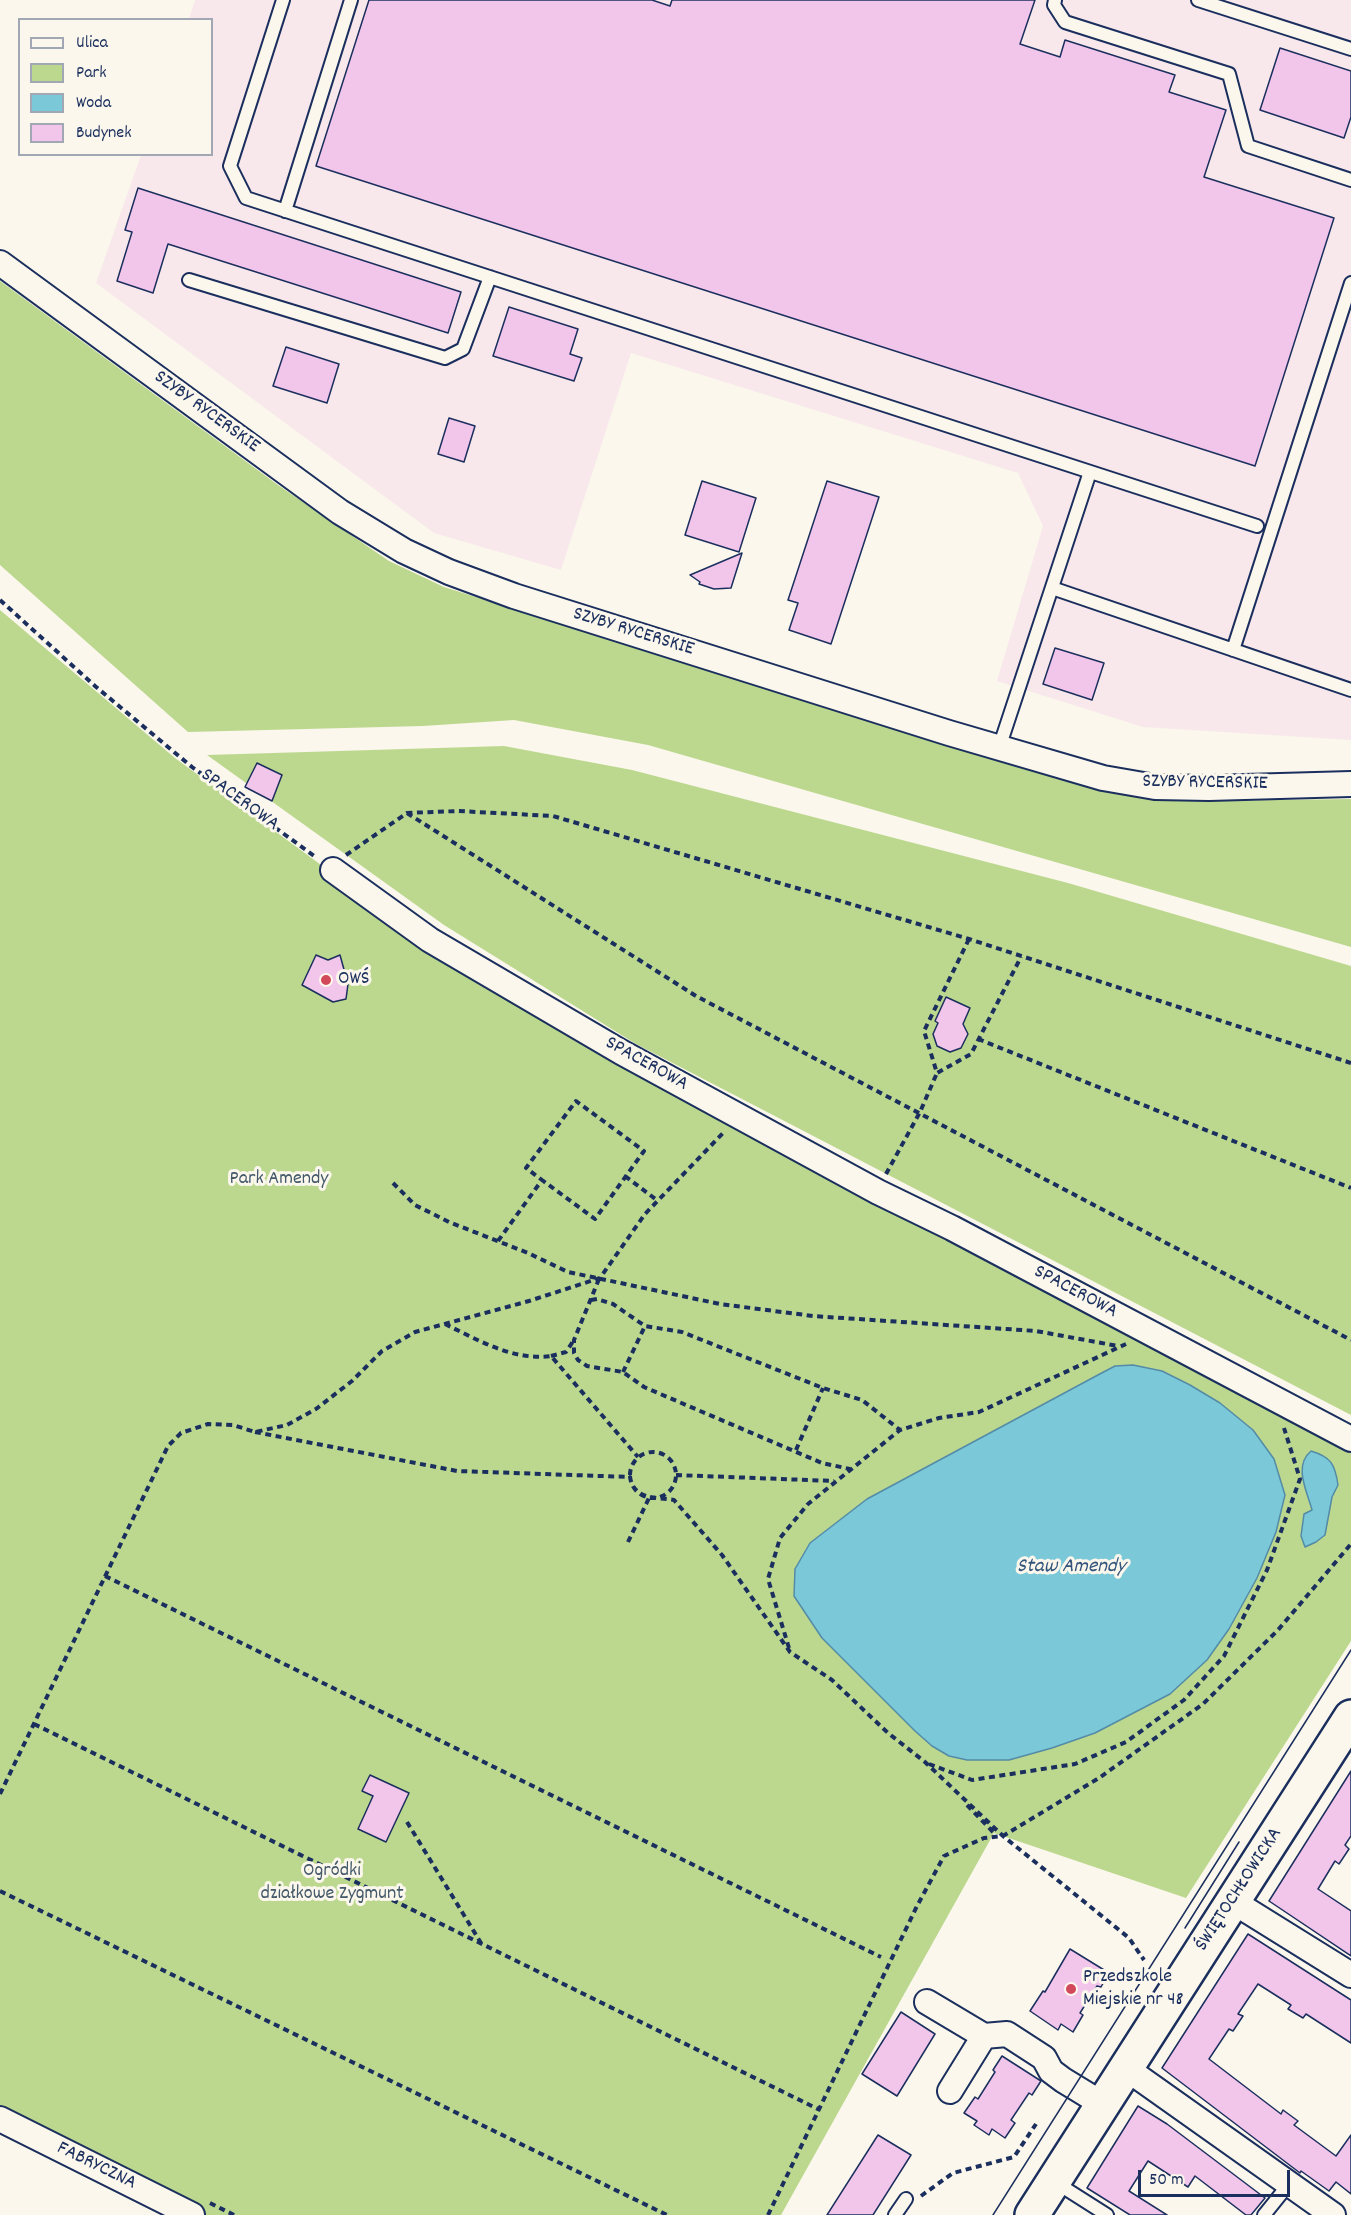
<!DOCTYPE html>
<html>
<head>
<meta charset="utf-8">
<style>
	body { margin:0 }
	#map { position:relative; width:1351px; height:2215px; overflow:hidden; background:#fbf7ec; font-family:Dekko,sans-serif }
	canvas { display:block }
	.legend { position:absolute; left:18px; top:18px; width:195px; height:138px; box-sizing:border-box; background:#fbf7ec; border:2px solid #a1a7b3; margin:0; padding:8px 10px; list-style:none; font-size:18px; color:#1b2f5e }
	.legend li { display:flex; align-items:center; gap:12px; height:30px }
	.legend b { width:30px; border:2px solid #a1a7b3 }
	.scale { position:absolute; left:1138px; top:2170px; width:152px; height:27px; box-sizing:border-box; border:3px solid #1b2f5e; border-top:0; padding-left:8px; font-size:18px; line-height:21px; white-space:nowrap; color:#1b2f5e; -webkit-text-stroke:4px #fbf7ec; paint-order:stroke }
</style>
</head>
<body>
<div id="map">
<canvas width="1351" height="2215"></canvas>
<ul class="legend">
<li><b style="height:8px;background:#fbf7ec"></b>Ulica</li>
<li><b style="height:16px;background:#bcd88f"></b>Park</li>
<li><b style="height:16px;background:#7ac8d8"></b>Woda</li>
<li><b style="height:16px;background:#f2c5eb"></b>Budynek</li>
</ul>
<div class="scale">50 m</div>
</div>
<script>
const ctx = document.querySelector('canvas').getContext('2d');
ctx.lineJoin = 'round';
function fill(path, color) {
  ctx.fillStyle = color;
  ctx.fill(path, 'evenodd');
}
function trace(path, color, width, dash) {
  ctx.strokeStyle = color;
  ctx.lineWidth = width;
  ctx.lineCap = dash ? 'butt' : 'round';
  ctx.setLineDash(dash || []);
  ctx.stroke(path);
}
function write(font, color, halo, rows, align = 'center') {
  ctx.font = font + ' Dekko,sans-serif';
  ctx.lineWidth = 6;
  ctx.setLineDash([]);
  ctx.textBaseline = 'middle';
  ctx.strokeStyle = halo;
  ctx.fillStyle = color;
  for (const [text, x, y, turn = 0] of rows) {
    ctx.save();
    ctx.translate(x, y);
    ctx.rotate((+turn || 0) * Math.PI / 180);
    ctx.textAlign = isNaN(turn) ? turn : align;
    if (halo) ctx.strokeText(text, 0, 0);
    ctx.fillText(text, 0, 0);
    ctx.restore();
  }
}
fill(new Path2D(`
	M195,0H1351V740L1143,727L997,681L1043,526L1018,473L631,353L561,570L434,533L96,283L141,155L212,154V20L189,19Z`), '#f8e8ec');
fill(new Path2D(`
	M0,281L278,485L389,561L444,587L943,743L1104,789L1196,801L1351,799V947L648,745L514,720L423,726L188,732L0,565Z
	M0,610L175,758L425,941L612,1062L1351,1449V1641L1186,1898L994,1833L781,2215H192L0,2119Z
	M504,746L632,770L1068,883L1351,966V1415L636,1044L444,925L207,755Z`), '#bcd88f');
const water = new Path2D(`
	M1133,1365L1162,1371L1190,1385L1220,1403L1253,1430L1274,1459L1285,1495L1276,1532L1257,1578L1229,1629L1207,1660L1170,1694L1095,1733L1052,1748L1009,1760H967L949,1756L932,1746L915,1731L822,1638L794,1596L795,1569L810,1543L867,1499L1096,1376L1115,1366Z
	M1311,1451C1331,1457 1335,1464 1338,1485L1332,1497L1325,1535L1316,1542L1305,1547L1301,1536L1304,1514L1312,1510C1307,1491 1293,1466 1311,1451Z`);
fill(water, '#7ac8d8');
trace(water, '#548ba7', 1.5);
const building = new Path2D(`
	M369,0H652L670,6L672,0H1035L1020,44L1060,57L1065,40L1175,75L1169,92L1226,110L1204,177L1334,218L1255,466L316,166Z
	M1280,48L1351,71V117L1344,138L1260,110Z
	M138,188L461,292L448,333L168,244L153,293L117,281L132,232L125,230Z
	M509,307L578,329L570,354L582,358L574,381L493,356Z
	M286,347L339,364L327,403L273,386Z
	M449,418L475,426L464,462L438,454Z
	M702,481L756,498L739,552L685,535Z
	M827,481L879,497L831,644L789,630L798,603L788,600Z
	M742,553L731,588L714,589L699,584L700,582L690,575Z
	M1055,648L1104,663L1092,700L1043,684Z
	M257,763L282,775L272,801L245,787Z
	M316,955L328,960L340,955L348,984L346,999L333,1002L302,985Z
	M946,997L970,1008L963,1024L968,1034L961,1048L950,1052L937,1046L933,1034L938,1023L935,1021Z
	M1351,1771V1836L1345,1845L1349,1849L1339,1864L1335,1861L1318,1889L1351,1911V1956L1269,1901Z
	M370,1775L409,1793L386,1842L358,1829L373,1796L362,1791Z
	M1248,1934L1351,2000V2043L1306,2014L1303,2018L1288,2009L1291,2005L1258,1984L1238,2014L1243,2016L1233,2031L1229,2029L1209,2059L1281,2114L1283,2110L1298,2121L1294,2125L1336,2156L1351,2135V2194L1336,2182L1329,2191L1301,2171L1300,2173L1162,2068Z
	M1070,1949L1109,1973L1101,1987L1097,1986L1080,2013L1083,2015L1073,2032L1061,2024L1058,2030L1030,2011L1043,1991L1045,1992Z
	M901,2012L935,2034L897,2096L862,2074Z
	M1002,2056L1041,2081L1032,2095L1029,2093L1011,2120L1015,2123L1005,2138L992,2129L989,2135L974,2125L977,2121L964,2113L975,2097L978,2099L995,2072L993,2070Z
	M1138,2106L1167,2124L1265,2198L1251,2215H1246L1195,2176L1188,2187L1148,2161L1129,2191L1167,2215H1130L1087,2188Z
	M878,2135L911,2155L873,2215H827Z`);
fill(building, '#f2c5eb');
trace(building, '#1b2f5e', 1.5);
const lane = new Path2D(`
	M283,0L230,166L246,198L1257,526
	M1055,0L1054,5L1065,22L1229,74L1248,146L1351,180
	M1198,0L1351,49
	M285,211L351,0
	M189,280L445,358L463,349L490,277
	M1052,588L1351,690
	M1233,650L1351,283
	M999,748L1090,472
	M1055,2182L1107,2215
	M895,2215L906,2199
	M1264,2215L1289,2184`);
const street = new Path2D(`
	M0,263L340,512L404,551L449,572L514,596L949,733L1103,778L1155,787L1209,788L1351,784
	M333,870L430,940L621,1052L878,1192L952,1228L1351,1439
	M1232,1901L1351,1975
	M927,2002L984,2036L1007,2034L1044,2058L1051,2071L1063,2080L1104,2105
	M1127,2069L1333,2215
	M950,2091L984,2036
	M0,2119L192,2215`);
const secondary = new Path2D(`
	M1032,2215L1351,1717`);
trace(lane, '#1b2f5e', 16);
trace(street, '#1b2f5e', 28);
trace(secondary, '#1b2f5e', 38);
trace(new Path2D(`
	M0,600L95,686L192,767L317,858
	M407,813L696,996L1351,1340
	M346,855L407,813L458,811L553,816L969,939L1351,1063
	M969,939L924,1031L937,1073L971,1054L1021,957
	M978,1039L1351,1188
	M886,1174L920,1112L937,1073
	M625,1176L658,1201
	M393,1183L415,1205L449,1222L528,1253L568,1272L720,1304L813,1316L1036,1331L1118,1346
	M498,1241L542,1180L595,1219L644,1151L576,1101L526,1168L542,1180
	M599,1279L574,1340V1353L578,1360L587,1366L623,1372L644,1387L822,1463L850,1469
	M591,1300L597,1299L613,1304L645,1326L682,1332L823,1388L862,1400L900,1430
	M445,1324C478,1340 513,1361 551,1356L638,1457
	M551,1356L566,1352L574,1340
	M623,1372L645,1326
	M255,1432L457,1471L630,1477C634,1500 655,1497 674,1500L722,1555L790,1652L832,1680L888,1733L925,1762L1003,1836L1129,1938L1144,1960
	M796,1450L823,1388
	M630 1475a23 23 0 1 1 46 0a23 23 0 1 1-46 0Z
	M676,1475L834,1481
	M628,1542L649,1498
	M105,1576L881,1957
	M789,1648L768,1579L780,1538L808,1504L900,1430L939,1418L979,1412L1126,1344
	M34,1724L820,2110
	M929,1764L972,1780L1075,1764L1126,1742L1184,1700L1224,1656L1267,1570L1300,1479L1284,1428
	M0,1794L168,1446L181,1433L208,1424L233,1425L255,1432L287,1425L316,1409L352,1381L382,1351L415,1332L529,1301L600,1278L645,1214L724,1132
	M967,1805L994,1833
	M407,1822L481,1943
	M0,1891L667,2215
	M921,2196L953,2173L1014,2157L1036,2124
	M210,2203L234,2215
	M768,2215L917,1906L944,1856L984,1838L1003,1836L1099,1778L1203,1704L1278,1630L1351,1544`), '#1b2f5e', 4, [6, 4.5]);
trace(lane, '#fbf7ec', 12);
trace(street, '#fbf7ec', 24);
trace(secondary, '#fbf7ec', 33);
trace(new Path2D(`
	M1185,1928L1239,1842
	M993,2215L1351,1650`), '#1b2f5e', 1.5);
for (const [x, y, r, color] of [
	[326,980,6,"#d1495b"],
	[1071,1989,6,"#d1495b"]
]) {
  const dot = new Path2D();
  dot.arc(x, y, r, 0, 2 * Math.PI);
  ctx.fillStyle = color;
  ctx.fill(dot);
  trace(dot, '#fbf7ec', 2);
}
write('20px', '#1b2f5e', '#fbf7ec', [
	["SZYBY RYCERSKIE",206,413,36],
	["SZYBY RYCERSKIE",633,633,17],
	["SZYBY RYCERSKIE",1205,784,1],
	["SPACEROWA",239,801,36],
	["SPACEROWA",646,1065,29],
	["SPACEROWA",1075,1293,28],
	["ŚWIĘTOCHŁOWICKA",1240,1890,-57],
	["FABRYCZNA",96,2167,26]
]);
write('20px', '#1b2f5e', '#fbf7ec', [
	["OWŚ",338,980],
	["Przedszkole",1083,1978],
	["Miejskie nr 48",1083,2001]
], 'left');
write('20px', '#43596a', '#fbf7ec', [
	["Park Amendy",279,1180],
	["Ogródki",332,1872],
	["działkowe Zygmunt",332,1895]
]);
write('italic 21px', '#33557c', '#fbf7ec', [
	["Staw Amendy",1071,1568]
]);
</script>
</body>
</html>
